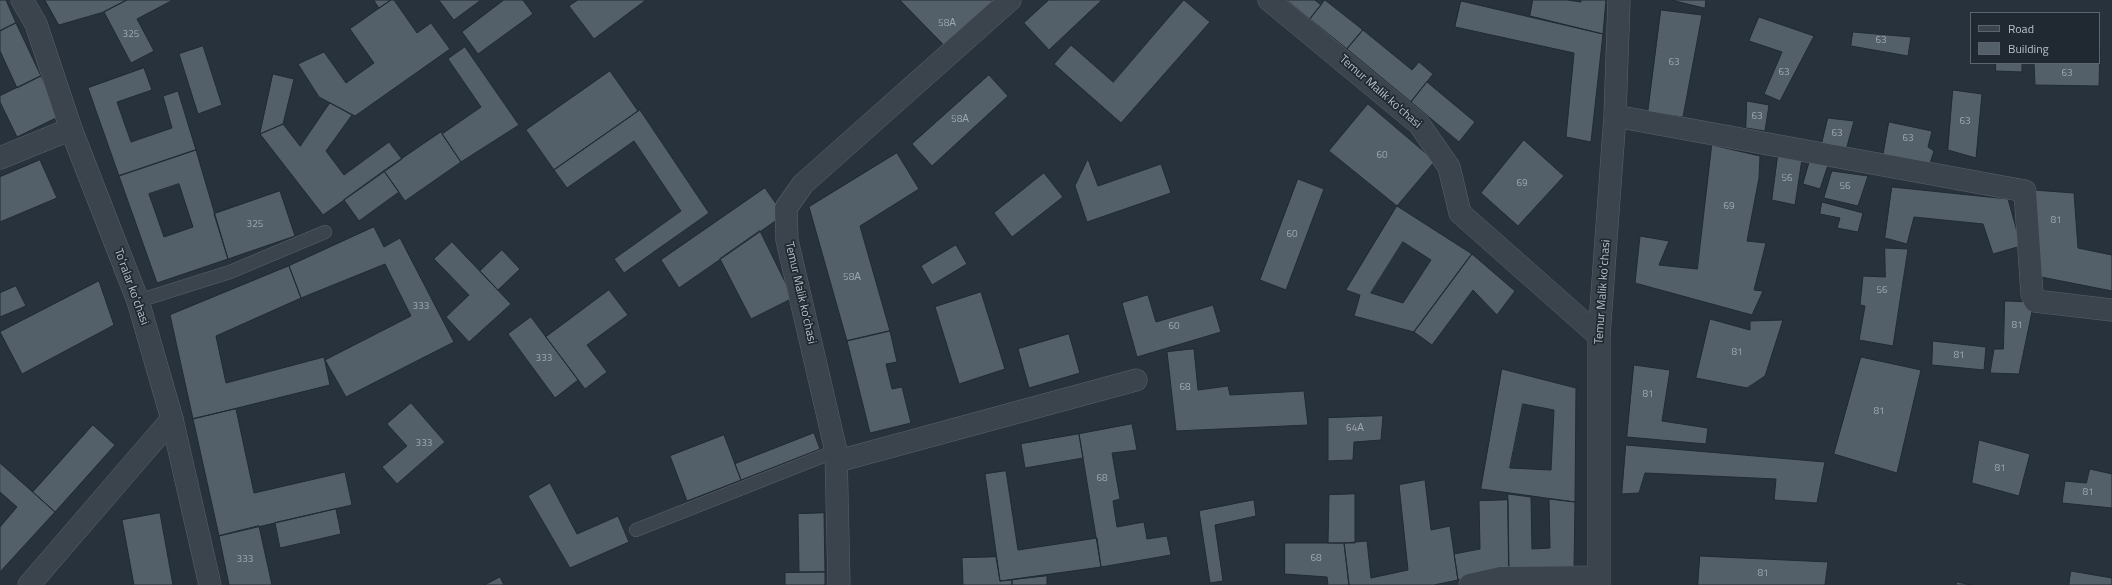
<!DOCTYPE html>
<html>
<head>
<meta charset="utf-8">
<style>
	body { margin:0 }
	#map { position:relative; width:2112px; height:585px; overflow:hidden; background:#27323c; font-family:"Titillium Web",sans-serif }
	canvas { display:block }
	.legend { position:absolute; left:1970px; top:12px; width:130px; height:52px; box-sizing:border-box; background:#202931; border:1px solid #5c656d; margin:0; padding:5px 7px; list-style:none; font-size:12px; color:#b7bfc7 }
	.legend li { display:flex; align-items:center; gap:8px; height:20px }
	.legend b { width:20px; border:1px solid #5c656d }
</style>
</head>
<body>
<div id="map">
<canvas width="2112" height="585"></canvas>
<ul class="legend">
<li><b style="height:5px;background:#3b444c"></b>Road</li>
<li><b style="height:11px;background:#535f69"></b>Building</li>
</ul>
</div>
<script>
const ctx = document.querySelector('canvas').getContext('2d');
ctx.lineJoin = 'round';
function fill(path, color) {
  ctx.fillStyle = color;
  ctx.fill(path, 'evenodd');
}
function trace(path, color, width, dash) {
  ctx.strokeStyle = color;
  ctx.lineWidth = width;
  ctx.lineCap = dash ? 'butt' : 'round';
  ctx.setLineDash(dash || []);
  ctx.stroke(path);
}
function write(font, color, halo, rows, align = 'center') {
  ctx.font = font + ' "Titillium Web",sans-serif';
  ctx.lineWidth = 3.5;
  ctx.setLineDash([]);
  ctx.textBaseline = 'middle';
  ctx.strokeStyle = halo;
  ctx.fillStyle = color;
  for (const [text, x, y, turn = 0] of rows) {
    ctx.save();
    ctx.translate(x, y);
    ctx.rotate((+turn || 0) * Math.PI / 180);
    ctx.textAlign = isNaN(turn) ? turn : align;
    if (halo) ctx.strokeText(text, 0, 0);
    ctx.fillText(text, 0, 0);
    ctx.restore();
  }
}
const building = new Path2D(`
	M0,0H6L16,23L0,31Z
	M45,0H127L104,12L59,25Z
	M127,0H173L137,19L154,51L131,63L104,12Z
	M374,0H391L379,8Z
	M391,0H394L417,33L431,23L450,49L355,116L319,97L298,64L324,52L346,83L374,63L350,29Z
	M439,0H481L454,20Z
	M504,0H523L533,14L478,54L462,32Z
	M578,0H646L594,39L569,6Z
	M900,0H994L946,47Z
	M1049,0H1102L1049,50L1024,23Z
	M1184,0L1210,22L1121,123L1054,64L1071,45L1113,82Z
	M1287,0H1315L1321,5L1310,19Z
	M1325,0L1363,30L1347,49L1310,19Z
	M1533,0H1567L1581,2V0H1606L1603,34L1530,16Z
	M1671,0H1706L1705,8Z
	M1461,1L1603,34L1591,142L1566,137L1574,53L1455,27Z
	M1661,10L1702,15L1683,117L1648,112Z
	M1759,17L1814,36L1780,101L1764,94L1782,52L1749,41Z
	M16,23L41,76L17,88L0,51V31Z
	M1363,30L1412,70L1419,62L1433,74L1411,102L1347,49Z
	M1853,32L1911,37L1908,56L1851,46Z
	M203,46L222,105L198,114L179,54Z
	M465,47L519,125L461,162L442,134L481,107L448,59Z
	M2100,49L2099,86L2035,85L2034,63H2099Z
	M1996,63H2022V72L1996,71Z
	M144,68L152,90L117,102L131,142L172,128L163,96L178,91L196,150L119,176L88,88Z
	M610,71L638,111L554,170L526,130Z
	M273,74L294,79L283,124L260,134Z
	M989,75L1008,96L932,166L912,144Z
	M41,76L60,116L17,137L0,102V96Z
	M1427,82L1475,122L1459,142L1411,102Z
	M1953,90L1982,94L1976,158L1948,150Z
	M1747,101L1769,105L1765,131L1746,128Z
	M330,103L352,115L326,151L344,175L389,142L402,159L323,215L260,134L283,124L300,146Z
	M1368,104L1435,161L1397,206L1329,151Z
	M640,110L709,213L624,273L614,259L681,211L634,141L567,188L554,170Z
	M1828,118L1854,121L1846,150L1821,147Z
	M1889,122L1932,131L1928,147L1934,151L1928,169L1883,156Z
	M441,132L461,162L405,201L384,171Z
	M1524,140L1564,176L1518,226L1481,193Z
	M1712,145L1760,156L1759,178L1747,241L1766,243L1754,290L1763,291L1752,315L1635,283L1640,236L1669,241L1659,265L1697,269Z
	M196,150L228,259L157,283L119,176ZM179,184L193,227L164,237L149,194Z
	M897,153L919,189L860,226L890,331L847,341L809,207Z
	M1778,155L1802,159L1795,205L1772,200Z
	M1088,159L1098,186L1161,164L1171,193L1087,222L1075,186Z
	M40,160L57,198L0,222V177Z
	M1810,160L1828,165L1820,189L1803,184Z
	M384,171L399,192L359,221L344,200Z
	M1832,171L1868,176L1858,206L1824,198Z
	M1044,173L1063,197L1012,237L994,213Z
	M1298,179L1324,189L1286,290L1260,280Z
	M1892,187L2008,199L2021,246L1993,254L1983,224L1914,217L1907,244L1885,238Z
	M765,188L784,215L679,288L661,260Z
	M2033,190L2074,193L2078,248L2112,255V291L2041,277Z
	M280,191L295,236L228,259L214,214Z
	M1822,202L1863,213L1858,232L1837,228L1840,218L1820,214Z
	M1397,206L1472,254L1414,332L1354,316L1360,295L1346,290ZM1403,242L1431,260L1403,303L1371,293Z
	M374,227L384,247L400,238L454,342L346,397L325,360L411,316L385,264L301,298L289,266Z
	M760,231L793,298L751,319L720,259Z
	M452,242L511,304L469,342L446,317L469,295L434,259Z
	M956,245L967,264L932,285L921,266Z
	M1885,248L1908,249L1893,346L1859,340L1865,306L1860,305L1863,276L1885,277Z
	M502,250L520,269L498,290L480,271Z
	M1472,254L1515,291L1497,315L1473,290L1432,345L1414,332Z
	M289,266L301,298L216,336L226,383L324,357L330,385L193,419L170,315Z
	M99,281L114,325L22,374L0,332Z
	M16,286L26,306L0,317V293Z
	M609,290L628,315L587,345L607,372L585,389L546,337Z
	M981,292L1005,369L959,384L935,307Z
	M1148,295L1156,322L1213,305L1221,332L1137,357L1122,303Z
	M2005,301L2034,302L2019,374L1990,373L1994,349H2003Z
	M531,317L578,380L555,398L508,334Z
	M1710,319L1750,330V321L1783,320L1765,376L1747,388L1696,378Z
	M890,331L897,362L886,364L892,389L902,387L911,423L870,433L847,341Z
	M1069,334L1080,373L1029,388L1018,349Z
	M1933,341L1986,347L1984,370L1932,365Z
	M1194,349L1198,390L1228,386L1230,395L1304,391L1308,425L1176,431L1167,352Z
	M1861,357L1921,370L1897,473L1834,454Z
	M1634,365L1670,370L1662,421L1708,428L1706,444L1627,437Z
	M1502,369L1576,388L1575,502L1481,489ZM1523,404L1554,410L1551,470L1510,468Z
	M411,403L445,442L397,484L382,467L407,446L387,424Z
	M236,409L254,493L345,472L352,505L219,536L193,419Z
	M1383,416L1381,440L1354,442L1353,460L1328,461V418Z
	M1132,424L1137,450L1112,453L1120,499L1113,501L1117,527L1144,522L1147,539L1167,536L1171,555L1101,567L1079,434Z
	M93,425L115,445L55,512L33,492Z
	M814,433L820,449L741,480L735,464Z
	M1079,434L1083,458L1025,468L1021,444Z
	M724,435L741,480L687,501L670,456Z
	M1979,440L2030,454L2019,496L1972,483Z
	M1626,445L1825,462L1817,503L1774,500L1776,479L1645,473L1639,493L1622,494Z
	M0,463L55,512L0,572V527L17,507L0,492Z
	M2090,469L2112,474V508L2062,503L2065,481L2086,483Z
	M1006,471L1018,550L1097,538L1101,567L1000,581L985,474Z
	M1425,480L1431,530L1450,526L1458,580L1434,585H1349L1344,543L1367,541L1371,578L1408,570L1399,485Z
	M550,483L577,534L618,516L629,542L570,568L528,496Z
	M1355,494V543H1328L1329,495Z
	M1508,494L1531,497L1532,549L1550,548L1549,499L1575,502L1574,569H1509Z
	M1254,500L1256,516L1215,525L1223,581L1210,583L1199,511Z
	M1508,500L1509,569L1458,580L1454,554L1480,549L1479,501Z
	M336,509L341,534L280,548L275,523Z
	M160,513L173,585H134L122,520Z
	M824,513L825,572H799L798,514Z
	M259,526L272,585H229L219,536Z
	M1285,543H1344L1349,585H1328L1327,577L1285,574Z
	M1700,556L1828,562L1825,585H1698Z
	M996,557L1000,581L1012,580V585H963L962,558Z
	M2071,571L2112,578V585H2069Z
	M825,572V585H785V573Z
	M1047,576V585H1012V580Z
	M500,577L504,585H485Z
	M1957,582L1971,585H1956Z`);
fill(building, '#535f69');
trace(building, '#222b33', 1);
const service = new Path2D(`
	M138,301L230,272L325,232
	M636,530L836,451`);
const minor = new Path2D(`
	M1269,0L1419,124L1449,167L1460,213L1599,336
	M1615,116L2025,191L2032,294L2035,301L2112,310
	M0,158L71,129
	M838,461L1136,380
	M29,585L172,419
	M839,585L836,451L787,240L786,208L803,184L1010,0
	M1470,585L1501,578L1599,577
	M1599,585V336L1615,116L1619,0`);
const tertiary = new Path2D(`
	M22,0L36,24L71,129L138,301L172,419L210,585`);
trace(service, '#59626a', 14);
trace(minor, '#59626a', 23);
trace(tertiary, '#59626a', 23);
trace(service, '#3b444c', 13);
trace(minor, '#3b444c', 22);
trace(tertiary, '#3b444c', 22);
write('10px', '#9ea7b0', null, [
	["58А",947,24],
	["325",131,35],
	["63",1881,41],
	["63",1674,63],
	["63",1784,73],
	["63",2067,74],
	["63",1757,117],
	["58А",960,120],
	["63",1965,122],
	["63",1837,134],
	["63",1908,139],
	["60",1382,156],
	["56",1787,179],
	["69",1522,184],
	["56",1845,187],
	["69",1729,207],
	["81",2056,221],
	["325",255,225],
	["60",1292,235],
	["58А",852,278],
	["56",1882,291],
	["333",421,307],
	["81",2017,326],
	["60",1174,327],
	["81",1737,353],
	["81",1959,356],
	["333",544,359],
	["68",1185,388],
	["81",1648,395],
	["81",1879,412],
	["64А",1355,429],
	["333",424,444],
	["81",2000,469],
	["68",1102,479],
	["81",2088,493],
	["68",1316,559],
	["333",245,560],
	["81",1763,574]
]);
write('12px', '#b7bfc7', '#202931', [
	["Temur Malik ko'chasi",1380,92,41],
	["Toʻralar koʻchasi",131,287,70],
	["Temur Malik koʻchasi",1603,292,-86],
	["Temur Malik ko'chasi",800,293,77]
]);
</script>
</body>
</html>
